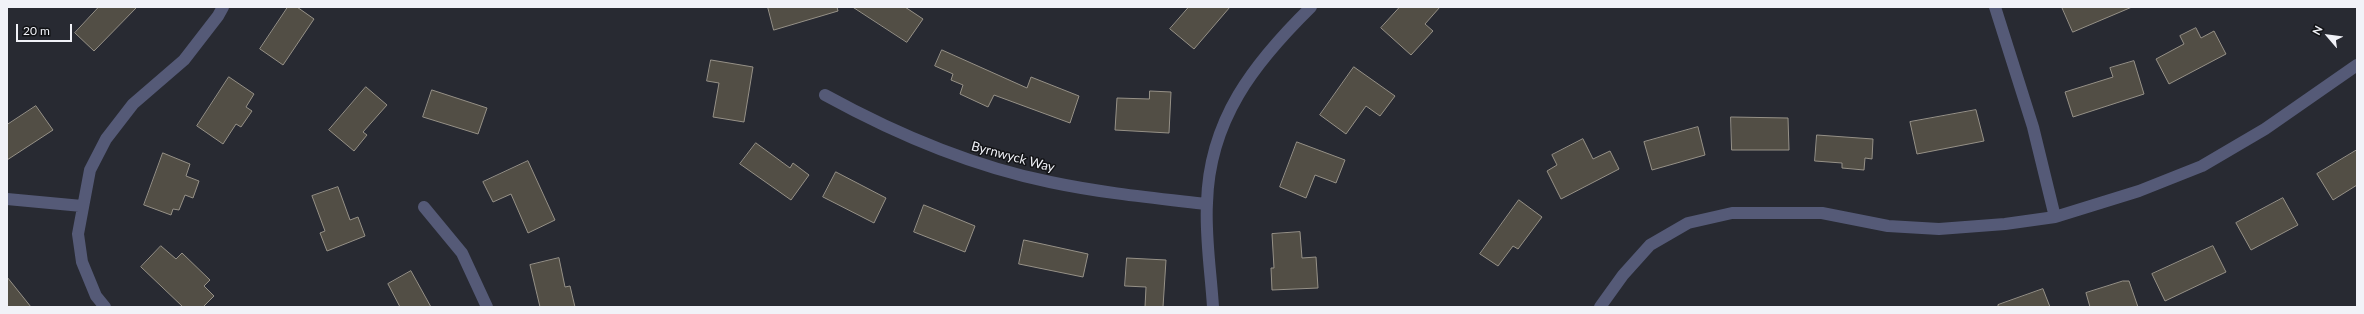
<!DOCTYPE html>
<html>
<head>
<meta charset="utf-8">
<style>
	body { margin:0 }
	#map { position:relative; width:2364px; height:314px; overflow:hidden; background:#282a32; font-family:Lato,sans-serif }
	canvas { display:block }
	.frame { position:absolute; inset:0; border:8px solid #f1f2f8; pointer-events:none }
	.north { position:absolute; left:2308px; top:16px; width:40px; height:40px; -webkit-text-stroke:3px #121316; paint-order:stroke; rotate:298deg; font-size:11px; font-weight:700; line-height:16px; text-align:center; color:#f1f2f8 }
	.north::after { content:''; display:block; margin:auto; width:14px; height:18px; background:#f1f2f8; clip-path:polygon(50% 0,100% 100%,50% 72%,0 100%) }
	.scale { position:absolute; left:16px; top:24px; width:56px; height:18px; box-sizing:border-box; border:2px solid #f1f2f8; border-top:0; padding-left:5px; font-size:12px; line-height:14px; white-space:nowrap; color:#f1f2f8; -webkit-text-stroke:3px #121316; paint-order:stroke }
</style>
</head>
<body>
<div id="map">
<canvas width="2364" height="314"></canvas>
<div class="frame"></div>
<div class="north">N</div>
<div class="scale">20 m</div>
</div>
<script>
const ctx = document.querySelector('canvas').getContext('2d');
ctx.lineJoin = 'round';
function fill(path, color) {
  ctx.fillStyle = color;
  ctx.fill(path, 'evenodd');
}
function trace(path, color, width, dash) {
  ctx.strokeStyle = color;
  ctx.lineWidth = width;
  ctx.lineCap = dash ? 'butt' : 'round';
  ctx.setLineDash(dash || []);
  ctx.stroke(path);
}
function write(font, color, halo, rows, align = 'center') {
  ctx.font = font + ' Lato,sans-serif';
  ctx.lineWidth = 3;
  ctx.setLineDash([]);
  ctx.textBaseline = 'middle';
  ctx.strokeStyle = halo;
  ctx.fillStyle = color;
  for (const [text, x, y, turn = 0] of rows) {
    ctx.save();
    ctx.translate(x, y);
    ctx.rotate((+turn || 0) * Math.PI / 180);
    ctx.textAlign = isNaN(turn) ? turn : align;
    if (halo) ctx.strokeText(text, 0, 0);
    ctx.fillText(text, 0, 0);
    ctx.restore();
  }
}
const building = new Path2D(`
	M99,7H137L94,51L75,33Z
	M288,7H297L314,19L283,65L260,49Z
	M768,7H837L838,11L774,30Z
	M853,7H905L923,19L907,42Z
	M1189,7H1230L1194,49L1170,29Z
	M1400,7H1440L1425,24L1433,31L1411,55L1381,28Z
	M2062,7H2132L2073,32Z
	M2196,28L2201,38L2214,31L2226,54L2169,84L2156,59L2184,44L2180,36Z
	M942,50L1027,88L1031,77L1079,96L1070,123L994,95L988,107L960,94L963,85L951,80L953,74L935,66Z
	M711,60L753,67L744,122L713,117L719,83L707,81Z
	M2134,61L2144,94L2073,117L2065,92L2113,77L2110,68Z
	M1354,67L1395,96L1380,116L1366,106L1346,134L1320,115Z
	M229,77L254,94L246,107L252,111L241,127L236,124L223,144L197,126Z
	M366,87L387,105L363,132L367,135L354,151L329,130Z
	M432,90L487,108L478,134L423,117Z
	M1150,91L1171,92L1169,133L1115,130L1117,98L1149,99Z
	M36,106L53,130L7,160V125Z
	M1976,110L1984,141L1917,154L1910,122Z
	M1731,117L1788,118L1789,150H1732Z
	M1698,127L1705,155L1652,170L1644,142Z
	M1817,135L1873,139L1872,159L1865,158L1864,170L1842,168V163L1815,161Z
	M1583,139L1593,159L1610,151L1619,169L1561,199L1547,171L1557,165L1552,155Z
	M1297,142L1345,160L1336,183L1315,175L1306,198L1280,187Z
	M756,143L790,168L793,163L809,175L791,200L740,164Z
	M2357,150V185L2333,200L2317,174Z
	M163,153L190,164L186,176L199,181L193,198L185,195L179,210L173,209L171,215L144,205Z
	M528,161L555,220L528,233L511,194L493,202L483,182Z
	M836,172L886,198L874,223L823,197Z
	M338,187L350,220L358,217L365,236L327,251L320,233L325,231L312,196Z
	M2283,198L2298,225L2251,250L2236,223Z
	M1519,200L1542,217L1518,249L1513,246L1498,266L1480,254Z
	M924,205L975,226L965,252L914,232Z
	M1300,232L1302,258L1316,257L1318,288L1272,290L1271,268H1274L1272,234Z
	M1024,240L1088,254L1083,277L1019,264Z
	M161,246L176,259L182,253L210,280L204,286L214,296L203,307H183L141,267Z
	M2213,246L2226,272L2165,301L2152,274Z
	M559,258L565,287L570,286L575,307H540L530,265Z
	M1127,258L1166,260L1163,307H1145L1146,287L1125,286Z
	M411,271L431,307H400L388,284Z
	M7,277L31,307H7Z
	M2123,281H2129L2138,307H2090L2086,293Z
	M2043,289L2050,307H1998V305Z`);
fill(building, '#524e45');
trace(building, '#969187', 1);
trace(new Path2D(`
	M1995,7L2033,127L2055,217
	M825,95C896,134 971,166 1050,182C1102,193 1154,198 1206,204
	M7,199L82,206
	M424,207L462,253L487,307
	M105,307L96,296L82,262L78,234L90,170L106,139L133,104L184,60L218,16L223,7
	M1213,307C1211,273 1205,237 1207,203C1209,120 1254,63 1311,7
	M1600,307L1623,275L1650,245L1688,223L1732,213H1822L1888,226L1939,229L2005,224L2055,217L2139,191L2202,166L2265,129L2357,65`), '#555a77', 12);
write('13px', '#f1f2f8', '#121316', [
	["Byrnwyck Way",1013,157,15]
]);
</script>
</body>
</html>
